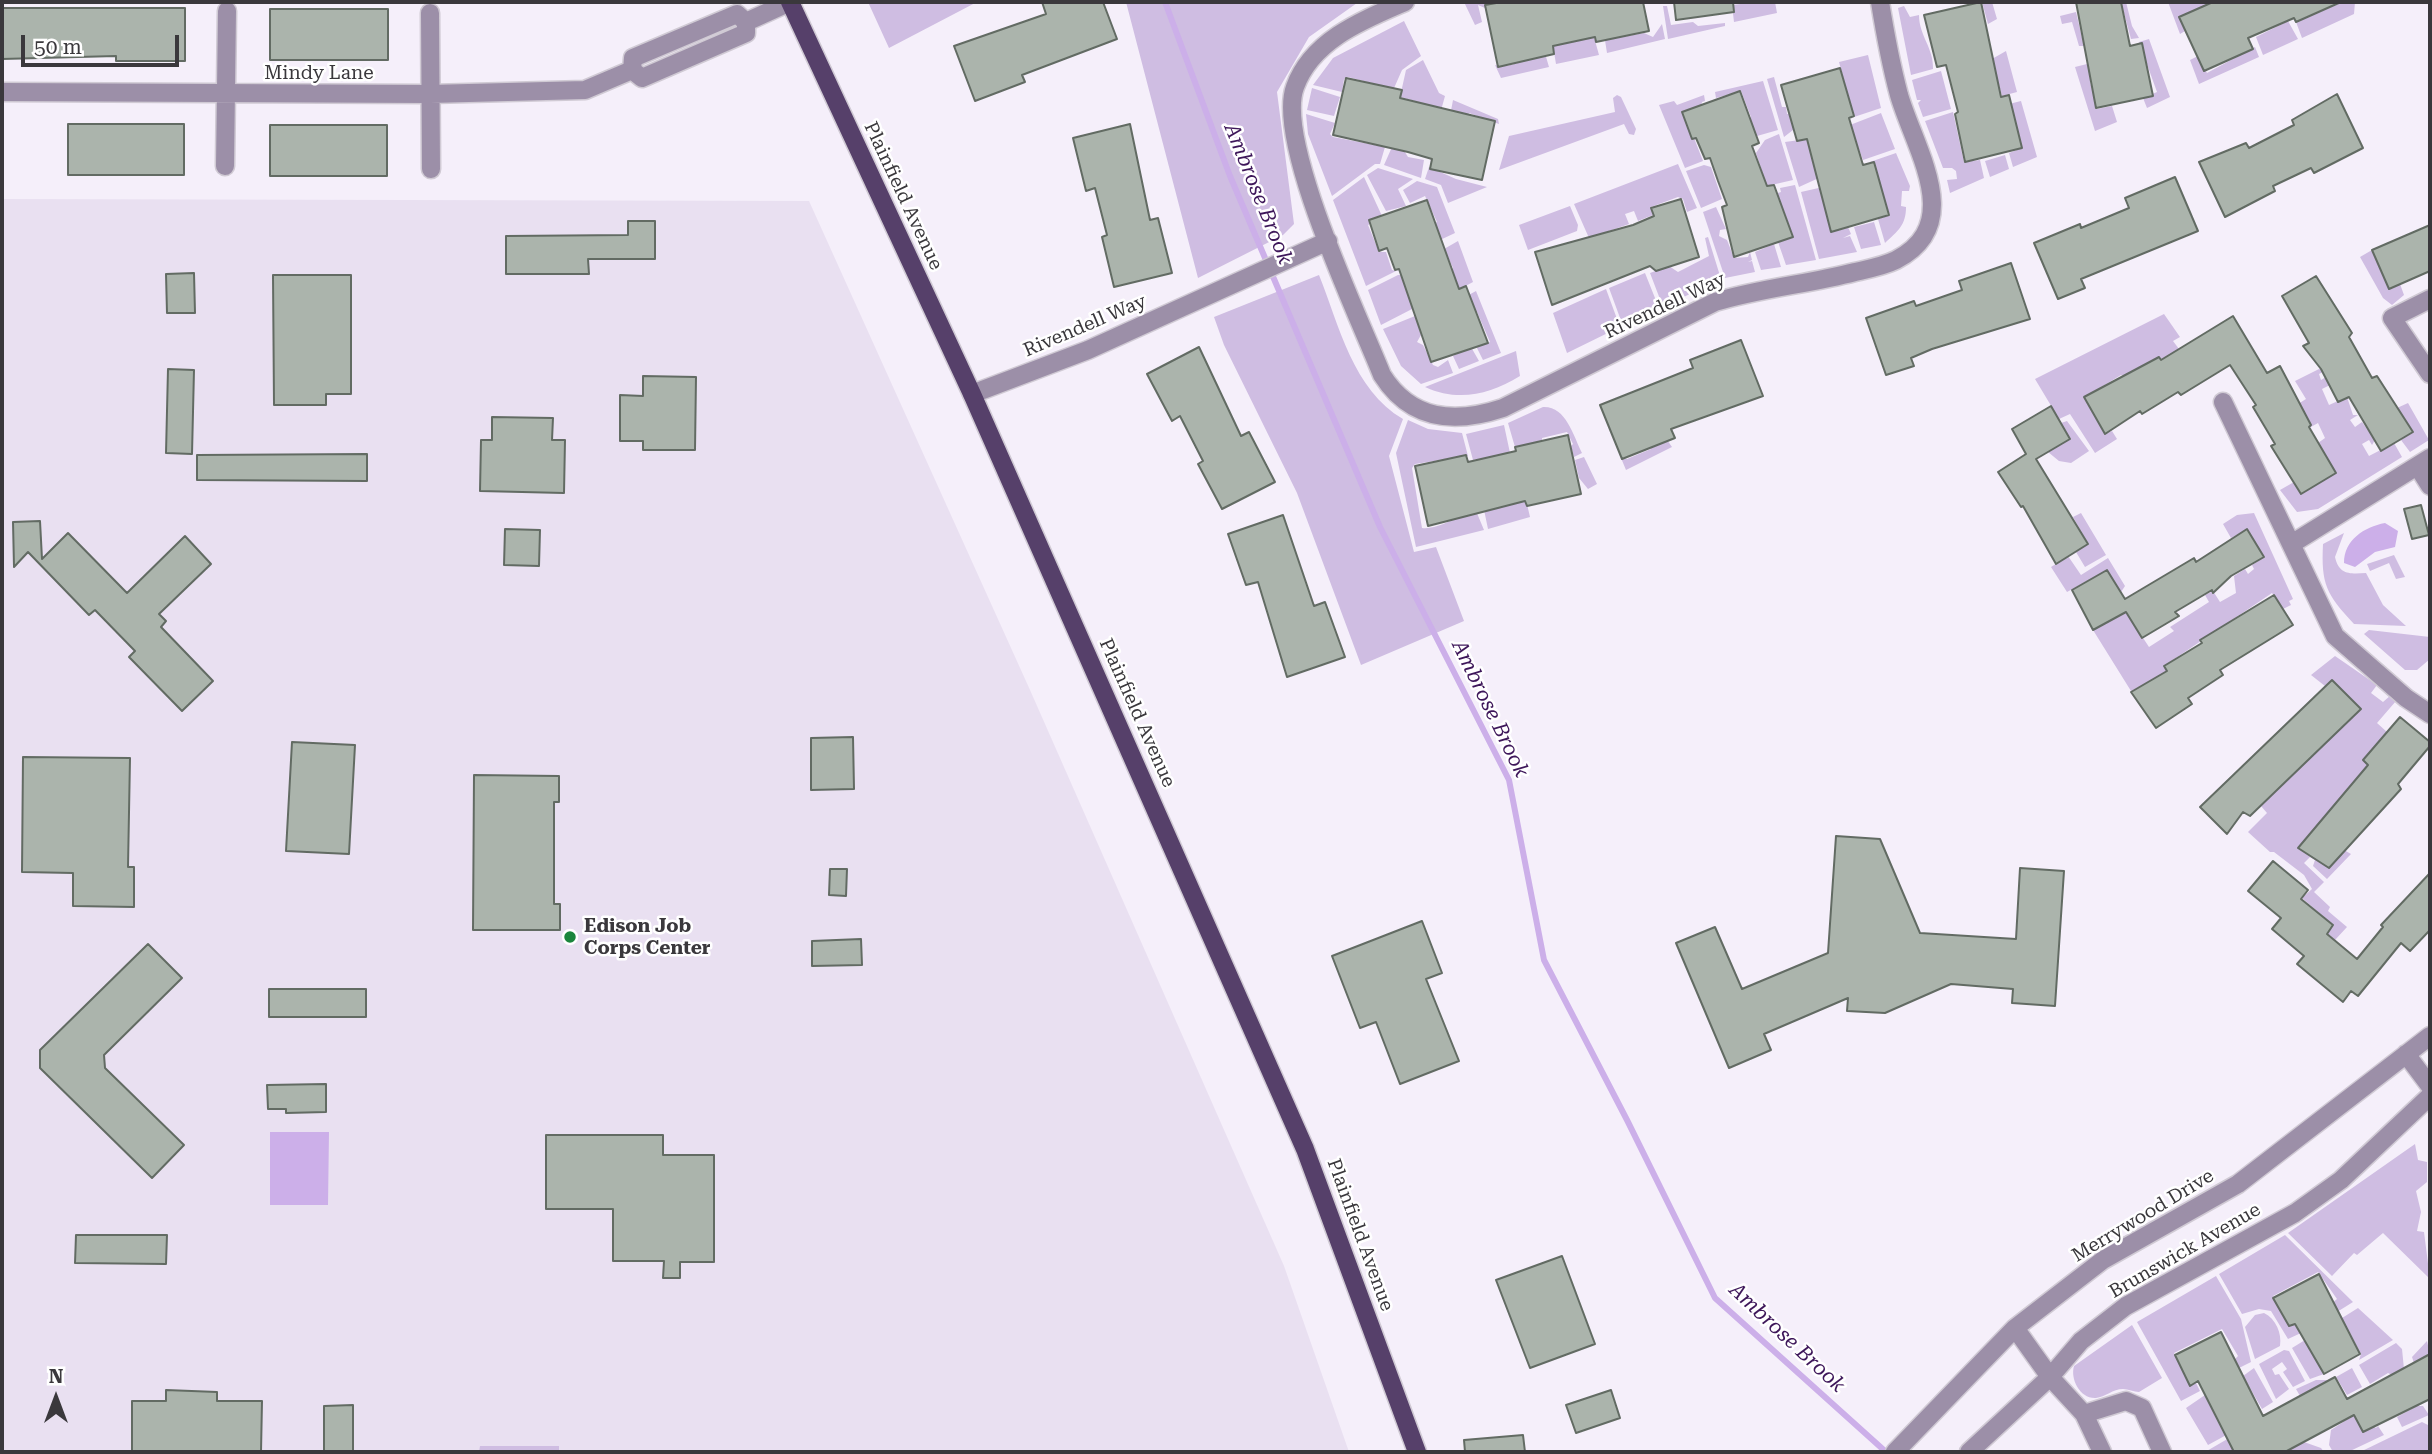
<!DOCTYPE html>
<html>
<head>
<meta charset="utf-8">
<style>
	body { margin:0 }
	#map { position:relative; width:2432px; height:1454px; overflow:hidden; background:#f5effa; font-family:"Roboto Serif",serif }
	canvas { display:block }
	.frame { position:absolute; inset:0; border:4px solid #3a383c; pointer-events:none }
	.north { position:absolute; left:21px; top:1363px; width:70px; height:70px; -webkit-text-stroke:5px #fff; paint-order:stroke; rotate:0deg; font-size:19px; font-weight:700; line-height:28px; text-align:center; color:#3a383c }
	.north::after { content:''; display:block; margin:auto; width:24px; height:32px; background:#3a383c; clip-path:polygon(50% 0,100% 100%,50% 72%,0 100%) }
	.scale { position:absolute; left:21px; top:35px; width:158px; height:32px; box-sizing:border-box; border:4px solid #3a383c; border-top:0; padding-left:9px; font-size:21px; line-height:24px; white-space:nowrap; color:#3a383c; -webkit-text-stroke:5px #fff; paint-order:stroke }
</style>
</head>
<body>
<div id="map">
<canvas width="2432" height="1454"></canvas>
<div class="frame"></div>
<div class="north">N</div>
<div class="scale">50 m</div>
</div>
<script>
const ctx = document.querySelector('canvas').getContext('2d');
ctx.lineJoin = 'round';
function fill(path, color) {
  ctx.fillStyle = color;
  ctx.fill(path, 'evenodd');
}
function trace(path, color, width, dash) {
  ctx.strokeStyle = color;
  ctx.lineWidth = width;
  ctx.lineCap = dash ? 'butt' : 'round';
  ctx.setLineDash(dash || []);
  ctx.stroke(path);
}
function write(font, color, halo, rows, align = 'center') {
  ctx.font = font + ' "Roboto Serif",serif';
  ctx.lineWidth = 5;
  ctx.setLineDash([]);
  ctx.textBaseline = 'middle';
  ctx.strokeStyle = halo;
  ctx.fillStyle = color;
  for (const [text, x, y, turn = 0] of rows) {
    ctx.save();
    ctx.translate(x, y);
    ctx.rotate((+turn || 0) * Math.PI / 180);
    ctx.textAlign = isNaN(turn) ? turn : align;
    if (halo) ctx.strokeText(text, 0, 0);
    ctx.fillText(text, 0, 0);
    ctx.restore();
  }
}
fill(new Path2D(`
	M2,199L809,201L1030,690L1284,1266L1349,1452H2Z`), '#e9e0f1');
fill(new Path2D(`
	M868,2H977L889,48Z
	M1126,2H1367L1357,3L1309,37L1277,92L1294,224L1283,235L1198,278Z
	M1464,2H1498L1485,5V8L1478,5L1482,22L1475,25Z
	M1757,2H1775L1777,13L1734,22L1732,5Z
	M1982,2H1992L1997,19L1988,24Z
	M2121,2H2126L2132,26L2139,38L2131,39Z
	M2168,2H2222V3L2202,7L2179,17L2185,31L2180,34Z
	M2343,2H2355L2354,14L2302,38L2296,22Z
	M1663,6H1667L1671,25L1693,22L1698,26L1725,23V26L1668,39Z
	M1904,6L1910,17L1919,15C1919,36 1934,48 1933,69L1911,75L1898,8Z
	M2076,12L2084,46H2079L2072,22L2062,24L2060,16Z
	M1404,21L1421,56L1402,70L1391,95L1375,84L1348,77L1344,79L1342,92L1313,85L1333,58Z
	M2288,21L2298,39L2263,55L2256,37Z
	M1662,24L1665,39L1607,53L1604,34L1621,31L1622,37L1644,33L1653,37Z
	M1594,37L1599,55L1556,64L1553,46Z
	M2149,39L2170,97L2147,108L2143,98L2157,92L2139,42Z
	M2255,47L2259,57L2199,84L2190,60L2198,56L2207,73Z
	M1544,50L1549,67L1501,78L1495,65C1508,70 1531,58 1544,50Z
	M2006,51L2017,92L2002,96L1992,59Z
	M1868,55L1881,108L1854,117L1839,62Z
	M1423,60L1439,93L1445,96L1440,114L1421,109L1422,103L1400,97L1406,70Z
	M2091,63L2096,80L2090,82L2097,109L2112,106L2117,122L2095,131L2075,67Z
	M1941,71L1951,109L1923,117L1918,103L1921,100H1917L1912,80Z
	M1774,77L1782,107H1786L1787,114L1798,113L1803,128L1793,130L1784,137L1767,79Z
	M1763,81L1778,130L1750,138L1745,122L1751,117L1741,91L1716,98L1715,92Z
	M1312,88L1340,97L1334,116L1307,110Z
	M1617,95L1621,97L1636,129L1634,135L1629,134L1624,124L1499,170L1509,136L1615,112L1613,98Z
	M1704,95L1705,101L1702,102L1694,138L1703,161L1685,168L1659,105L1674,101L1677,105Z
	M1453,100L1498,119L1499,124L1469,113L1466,120L1450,116Z
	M2021,101L2037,157L2013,167L2009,153L2022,148L2005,105Z
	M1953,112L1964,162L1980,160L1984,178L1950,193L1947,180L1957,179L1956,171L1952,168H1943L1925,121Z
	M1881,113L1895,149L1863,160L1850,125Z
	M1306,114L1335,123L1330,134L1333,137L1385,147L1380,164H1375L1332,196L1308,134Z
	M1779,134L1793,180L1767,186L1756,153L1765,140Z
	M1807,139L1821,177L1799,187L1785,142Z
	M1392,147L1403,149L1408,157L1424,160L1421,178L1384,165Z
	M1896,153L1910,186L1909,191H1902L1901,206L1906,207C1906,225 1898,231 1885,243L1878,219L1890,215L1870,162Z
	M2005,155L2009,169L1990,177L1985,161Z
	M1678,164L1697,208L1687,212L1683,199L1678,197L1651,207L1653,215L1638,221L1634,211L1625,214L1629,224L1589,238L1574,204Z
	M1704,165L1711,167L1722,199L1701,208L1686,171Z
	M1429,167L1456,179L1487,187L1448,203L1441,185L1425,179Z
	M1378,168L1413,179L1398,189L1406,206L1386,211L1367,175Z
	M1364,177L1382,216L1368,225L1379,252H1386L1392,270L1396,271L1366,286L1333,200Z
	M1417,181L1437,187L1455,233L1440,240L1431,225L1437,222L1425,196L1410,203L1403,190Z
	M1795,185L1816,260L1786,265L1778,242L1793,236L1784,211L1777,213L1771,195L1781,192L1780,188Z
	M1823,187L1828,205L1824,206L1831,232L1848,227L1851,234L1843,238L1850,236L1857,252L1819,259L1801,192Z
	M1570,206L1578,225L1577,231L1528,250L1519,225Z
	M1716,207L1726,229L1720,230L1719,236L1727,240L1734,258L1748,257L1750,252L1752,260L1748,262L1752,261L1755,272L1725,278L1703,212Z
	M1874,222L1881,245L1861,249L1854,227Z
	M1708,237L1721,279L1663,307L1650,273L1669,266L1678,272L1709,256L1705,238Z
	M1458,241L1473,282L1458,290L1448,272L1453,268L1444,249Z
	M1774,244L1781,267L1761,270L1755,252Z
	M2372,250L2400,284L2404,295L2392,305L2383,298L2360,257Z
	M1645,273L1659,308L1623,326L1609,288Z
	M1319,275C1339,325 1353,390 1403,419L1389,456L1414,552L1436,547L1464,621L1361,665L1297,493L1224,345L1214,317Z
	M1398,275H1401L1414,308L1381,325L1368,290Z
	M1606,289L1620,327L1567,353L1553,313Z
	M1476,291L1501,353L1483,360L1476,346L1490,342L1477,312L1470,314L1463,298Z
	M2164,314L2180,337L2173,341L2179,349L2163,359L2158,357L2126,377L2121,375L2085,397L2105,434L2112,431L2117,439L2095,453L2070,414L2059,419L2035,379Z
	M1415,316L1421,335L1417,342L1423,345L1433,365L1438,367L1448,360L1453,373L1421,384L1401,366L1383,329Z
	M1471,347L1479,361L1459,369L1453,356Z
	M1516,351L1520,376C1489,395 1458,402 1425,387Z
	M2321,368L2323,372L2319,374L2321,380L2326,377L2330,385L2322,389L2329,405L2347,397L2353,415H2358L2350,420L2355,427L2362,422L2375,440L2372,445L2369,440L2362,444L2369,456L2394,443L2402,457L2318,509L2297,512L2280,490L2294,482L2301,494L2336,473L2318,443L2325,438L2318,423L2309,428L2298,404L2306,399L2295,381Z
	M2408,403L2429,440L2410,452L2401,440L2413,431L2397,408Z
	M1543,407C1566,406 1573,435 1582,453L1574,457L1571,446L1573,444L1567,432L1542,438V443L1517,454L1508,423Z
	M1408,420L1428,429L1462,433L1468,456L1415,464L1412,468L1422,528C1437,530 1461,516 1474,506L1484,530L1416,547L1396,453Z
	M2067,421L2089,451L2071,463L2059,461L2048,452L2070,439L2061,423Z
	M1504,425L1510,453L1473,460L1466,434Z
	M1663,434L1672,447L1626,470L1621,458L1627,459L1651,449L1645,440Z
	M1584,457L1597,484L1588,489L1579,478L1575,460Z
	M1526,500L1530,517L1488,529L1483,505Z
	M2081,513L2106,555L2085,567L2076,552L2088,544L2073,517Z
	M2254,513L2293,599L2289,601L2291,605L2283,609L2272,593L2164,666L2167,672L2131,691L2093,630L2126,612L2149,647L2174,631L2170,627L2209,602L2205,595L2213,591L2220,602L2236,593L2234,576L2245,569L2248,574L2254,569L2252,565L2264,557L2247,530L2231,538L2223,524L2237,515Z
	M2344,533L2335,557C2339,575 2350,574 2366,573L2383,605L2406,626L2354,624C2326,594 2321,584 2323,544Z
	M2394,555L2405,577L2396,579L2389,563L2370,571L2367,564Z
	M2068,556L2081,575L2108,558L2125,586L2121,592L2107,570L2067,592L2051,567Z
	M2369,630L2430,637V659L2417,670H2405L2364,634Z
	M2335,656L2377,685L2371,693L2383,702L2391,695L2396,701L2377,723L2387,732L2320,862L2329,868L2344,850L2351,854L2327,879L2313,866L2315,860L2310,857L2304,863L2324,882L2314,892L2330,907L2328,911L2347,927L2335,940L2327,933L2333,925L2302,898L2312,889L2304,875L2274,852H2270L2248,832L2267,813L2261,806L2361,709L2332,680L2325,686L2311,675Z
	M2415,1144L2418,1160L2427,1162V1182L2416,1191L2421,1212L2417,1231L2424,1232L2430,1279L2383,1233L2357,1255L2354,1253L2332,1276L2288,1233Z
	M2285,1235L2353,1302L2337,1312L2332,1303L2337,1299L2318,1272L2273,1296L2289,1326L2296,1324L2301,1333L2288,1339L2271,1311L2259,1309L2242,1314L2219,1274Z
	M2216,1276L2241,1319L2251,1362L2239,1368L2235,1359L2238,1356L2222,1329L2174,1353L2190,1386L2196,1383L2200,1391L2181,1401L2137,1322Z
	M2358,1308L2393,1340L2359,1360L2361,1354L2342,1318Z
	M2264,1313C2276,1319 2282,1333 2280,1346L2255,1359L2245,1327L2255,1315Z
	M2132,1325L2162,1378L2139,1392C2134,1392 2128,1389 2123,1389C2113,1389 2105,1397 2096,1398C2080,1399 2070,1379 2074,1366Z
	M2305,1340L2324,1374L2310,1379L2292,1348Z
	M2427,1341L2430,1354L2414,1363L2412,1357Z
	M2396,1343L2402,1349L2404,1369L2392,1375L2388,1373L2370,1384L2359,1365Z
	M2284,1350L2289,1351L2305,1381L2293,1387L2283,1372L2287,1369L2282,1362L2272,1369L2275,1375L2279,1374L2289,1389L2276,1399L2259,1364Z
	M2254,1368L2273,1402L2262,1409L2243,1376Z
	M2352,1368L2362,1387L2347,1395L2336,1377Z
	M2316,1380H2328L2300,1396L2296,1389Z
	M2205,1395L2223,1432L2230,1433L2208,1445L2186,1408Z
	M2417,1406H2423L2429,1415L2402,1427L2397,1417Z
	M2354,1415L2376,1428L2378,1426L2384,1435L2348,1452H2333L2329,1445L2331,1430Z
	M2422,1422L2430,1426V1452H2360Z
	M2236,1434L2245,1450L2205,1452Z
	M2304,1442L2321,1448L2324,1452H2285Z
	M480,1446H559V1452H479Z`), '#cfbde2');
fill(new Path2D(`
	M2385,523L2398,531L2395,547L2375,552L2355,567L2344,563C2344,540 2364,527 2385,523Z
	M270,1132H329L328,1205H270Z`), '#ccafe9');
trace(new Path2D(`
	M1165,2L1230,176L1380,527L1509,780L1544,960L1627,1120L1715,1298L1886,1452`), '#ccafe9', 6);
const building = new Path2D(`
	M1042,2H1103L1117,39L1022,75L1025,82L975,101L954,46L1046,14Z
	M1502,2H1643L1649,31L1596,42L1595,37L1553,46L1554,54L1498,67L1485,5Z
	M1674,2H1733L1734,12L1676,20Z
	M1981,2L2001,97L2009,95L2022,148L1965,162L1955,114L1958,112L1946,65L1937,67L1924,15Z
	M2076,2H2121L2130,46L2142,43L2153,96L2096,108Z
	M2213,2H2341L2296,22L2294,18L2248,38L2253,49L2204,71L2179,17Z
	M2,8H185V61H116V56L2,59Z
	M270,9H388V60H270Z
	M1840,68L1854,116L1849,118L1863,165L1874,162L1889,215L1831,232L1807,139L1797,141L1781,85Z
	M1346,78L1402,90L1400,98L1495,121L1482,180L1430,169L1432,159L1408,152L1333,135Z
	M1740,91L1759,143L1752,146L1767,186L1774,185L1793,237L1734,257L1722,207L1727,205L1718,181L1710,158L1705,159L1696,138L1692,139L1682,112Z
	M2337,94L2363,148L2314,173L2311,168L2273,186L2275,191L2225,217L2199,162L2246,143L2249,148L2294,125L2292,120Z
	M68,124H184V175H68Z
	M1130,124L1150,220L1158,218L1172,273L1114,287L1102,237L1107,235L1095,188L1086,191L1073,138Z
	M270,125H387V176H270Z
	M2175,177L2198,231L2081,279L2085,288L2058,299L2034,243L2080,224L2081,228L2129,208L2125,198Z
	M1681,199L1699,257L1656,271L1650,266L1552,305L1535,252L1633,225L1654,216L1651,208Z
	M1427,200L1459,289L1466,286L1488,343L1431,362L1399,269L1395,270L1387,248L1379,251L1369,220Z
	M628,221H655V259H588L589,274H506V236L628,235Z
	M2430,225V271L2389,289L2372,250Z
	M2011,263L2030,319L1932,349L1911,358L1914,366L1886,375L1866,318L1914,301L1916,306L1962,290L1959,281Z
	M194,273L195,313H167L166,274Z
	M273,275H351V394H326V405H274Z
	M2316,276L2352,333L2349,337L2372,378L2377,376L2413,432L2381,451L2349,397L2338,402L2321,369L2303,346L2309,343L2282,296Z
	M2233,316L2267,373L2280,366L2311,425L2309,427L2336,473L2301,494L2271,446L2275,444L2253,407L2256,405L2230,365L2181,395L2178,392L2142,414L2140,411L2105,434L2084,397L2159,357L2161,360Z
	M1741,340L1763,396L1671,429L1675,438L1622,459L1600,405L1693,368L1690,360Z
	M1199,347L1241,436L1249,432L1275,482L1222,509L1198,464L1203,461L1180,416L1172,421L1147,374Z
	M168,369L194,370L192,454L166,453Z
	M643,376L696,377L695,450H643V441H620V395L643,396Z
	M2051,406L2070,439L2036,459L2088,544L2056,564L2023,506L2021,507L1998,472L2026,454L2012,429Z
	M492,417L553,418L552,440H565L564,493L480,491L481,440H492Z
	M1568,435L1581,494L1527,506L1525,501L1428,526L1415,466L1466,455L1468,462L1516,451L1515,447Z
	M367,454V481L197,480V455Z
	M2421,505L2429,535L2412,539L2404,509Z
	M1283,515L1314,606L1325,602L1345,657L1287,677L1258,582L1246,585L1228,534Z
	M40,521L42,559L68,533L127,593L185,536L211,564L159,614L166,621L161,627L213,681L182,711L129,657L135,651L95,610L89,615L28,552L14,567L13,522Z
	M505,529L540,530L539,566L504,565Z
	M2247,529L2264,557L2231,576L2213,593L2212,590L2175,612L2179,616L2142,638L2126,612L2093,630L2072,590L2107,570L2125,599L2194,558L2196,562Z
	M2274,595L2293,625L2220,670L2223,675L2188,698L2192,704L2156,728L2131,692L2167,671L2164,666L2202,643L2200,640Z
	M2332,680L2361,709L2250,816L2243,812L2227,834L2200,807Z
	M2400,717L2430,742V746L2398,784L2401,789L2329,868L2298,848L2368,765L2363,760Z
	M853,737L854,789L811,790V738Z
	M292,742L355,745L349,854L286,851Z
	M23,757L130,758L128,867H134V907L73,906V873L22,872Z
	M474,775L559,776V802H554V904H560V930H473Z
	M1836,836L1880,839L1920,933L2016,939L2020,868L2064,871L2055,1006L2012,1003L2013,989L1951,984L1885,1013L1847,1011L1848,998L1764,1034L1771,1050L1729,1068L1676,943L1715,927L1742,989L1828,953Z
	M2273,861L2308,890L2301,899L2333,925L2327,934L2357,959L2383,927L2381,925L2430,873V930L2410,951L2401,943L2358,996L2351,991L2343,1002L2297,964L2304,956L2272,929L2281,918L2248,891Z
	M830,869H847L846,896L829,895Z
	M1422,921L1442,973L1426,979L1459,1061L1400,1084L1376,1022L1360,1028L1332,956Z
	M861,939L862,965L812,966V941Z
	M148,944L182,978L104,1055L105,1068L184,1145L152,1178L40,1068V1050Z
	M269,989H366V1017H269Z
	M326,1084V1112L286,1113V1109H268L267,1085Z
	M546,1135H663V1155H714V1262H680V1278H663L664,1261H613V1209H546Z
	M76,1235H167L166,1264L75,1263Z
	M1562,1256L1595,1344L1530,1368L1496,1280Z
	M2319,1274L2360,1354L2324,1374L2295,1324L2289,1326L2273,1298Z
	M2221,1332L2263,1416L2335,1377L2347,1399L2430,1354V1399L2363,1432L2354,1415L2285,1452H2234L2198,1381L2190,1386L2175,1355Z
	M166,1390L217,1392V1401H262L261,1452H132V1401H166Z
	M1611,1390L1620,1418L1576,1433L1566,1405Z
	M353,1405V1452H324V1406Z
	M1523,1435L1525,1452H1465L1464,1440Z`);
fill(building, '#abb4ac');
trace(building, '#626b63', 2);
const minor = new Path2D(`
	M1405,2C1363,20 1312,40 1295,87C1275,141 1359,317 1382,375C1411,421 1455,424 1503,408L1715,302C1761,288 1809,284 1855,272C1868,269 1884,266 1896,260C1966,224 1915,150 1899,95C1891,65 1885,33 1880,2
	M430,13L431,169
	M737,14L746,22V33L642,78L632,70L633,58Z
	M746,22L790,2
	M2,92L430,94L585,90L632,70
	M225,166L227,11
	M2430,299L2392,318L2430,374
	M972,394L1088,350L1328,241
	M2223,402L2335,636L2406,698L2430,714
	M2418,467L2430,486
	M2293,543L2430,458
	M2406,1054L2430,1086
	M2015,1328L2050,1377L2084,1414L2102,1452
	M2084,1414L2126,1401L2142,1408L2162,1452
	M1895,1452L2015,1328L2103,1260L2238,1184L2430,1036
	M1969,1452L2050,1377L2081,1341L2126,1306L2295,1213L2341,1180L2430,1096`);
const major = new Path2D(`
	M790,2L972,394L1305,1149L1417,1452`);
trace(minor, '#d0cad4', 21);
trace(major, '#d0cad4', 21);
trace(minor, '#9c8fa8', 18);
trace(major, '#56406a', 18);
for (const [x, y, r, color] of [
	[570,937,7,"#1a853c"]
]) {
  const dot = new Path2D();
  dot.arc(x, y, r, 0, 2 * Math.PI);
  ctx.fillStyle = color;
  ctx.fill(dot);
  trace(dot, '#fff', 2.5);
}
write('19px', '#3a383c', '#fff', [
	["Mindy Lane",319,73],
	["Plainfield Avenue",903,196,65],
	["Rivendell Way",1665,306,-25],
	["Rivendell Way",1085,326,-23],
	["Plainfield Avenue",1137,713,66],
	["Merrywood Drive",2143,1216,-31],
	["Plainfield Avenue",1360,1235,70],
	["Brunswick Avenue",2185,1251,-30]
]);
write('bold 19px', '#3a383c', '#fff', [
	["Edison Job",584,926],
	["Corps Center",584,948]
], 'left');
write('italic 21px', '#3e175a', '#fff', [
	["Ambrose Brook",1258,194,68],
	["Ambrose Brook",1490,709,64],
	["Ambrose Brook",1787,1338,43]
]);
</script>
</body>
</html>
